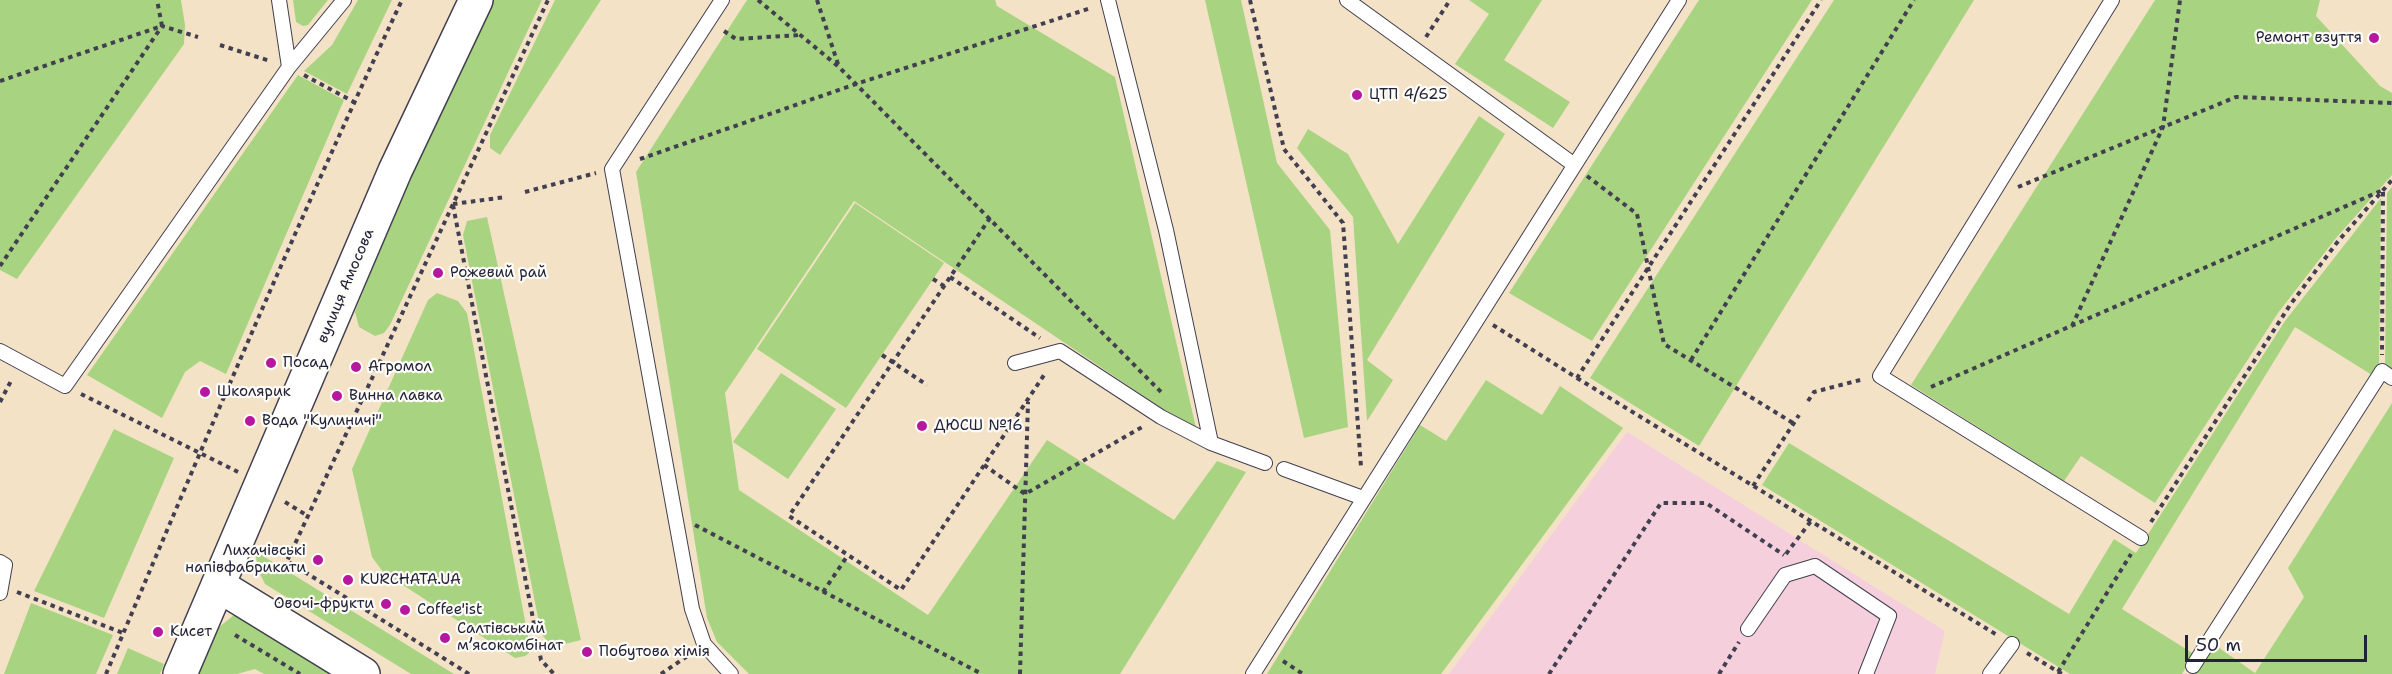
<!DOCTYPE html>
<html>
<head>
<meta charset="utf-8">
<style>
	body { margin:0 }
	#map { position:relative; width:2392px; height:674px; overflow:hidden; background:#f4e2c7; font-family:"Shantell Sans",sans-serif }
	canvas { display:block }
	.scale { position:absolute; left:2185px; top:635px; width:182px; height:27px; box-sizing:border-box; border:3px solid #22223b; border-top:0; padding-left:8px; font-size:18px; line-height:21px; white-space:nowrap; color:#22223b; -webkit-text-stroke:4px #fdfcf7; paint-order:stroke }
</style>
</head>
<body>
<div id="map">
<canvas width="2392" height="674"></canvas>
<div class="scale">50 m</div>
</div>
<script>
const ctx = document.querySelector('canvas').getContext('2d');
ctx.lineJoin = 'round';
function fill(path, color) {
  ctx.fillStyle = color;
  ctx.fill(path, 'evenodd');
}
function trace(path, color, width, dash) {
  ctx.strokeStyle = color;
  ctx.lineWidth = width;
  ctx.lineCap = dash ? 'butt' : 'round';
  ctx.setLineDash(dash || []);
  ctx.stroke(path);
}
function write(font, color, halo, rows, align = 'center') {
  ctx.font = font + ' "Shantell Sans",sans-serif';
  ctx.lineWidth = 4.5;
  ctx.setLineDash([]);
  ctx.textBaseline = 'middle';
  ctx.strokeStyle = halo;
  ctx.fillStyle = color;
  for (const [text, x, y, turn = 0] of rows) {
    ctx.save();
    ctx.translate(x, y);
    ctx.rotate((+turn || 0) * Math.PI / 180);
    ctx.textAlign = isNaN(turn) ? turn : align;
    if (halo) ctx.strokeText(text, 0, 0);
    ctx.fillText(text, 0, 0);
    ctx.restore();
  }
}
fill(new Path2D(`
	M1627,432L1945,631L1935,674H1449Z`), '#f5cfdb');
fill(new Path2D(`
	M0,0H181L185,25L184,44L17,279L0,270Z
	M293,0H328L308,25L303,26L296,22Z
	M358,0H392L347,94L304,71L332,45Z
	M492,0H542L390,325L384,333L375,336L359,327L355,312L388,229Z
	M555,0H601L500,155L490,148V135Z
	M747,0H995L997,6L1115,77L1197,432L854,201L725,393L739,490L928,615L1047,440L1174,520L1217,461L1246,472L1120,674H749L717,642L707,618L636,172Z
	M1205,0H1241L1277,163L1330,230L1348,427L1304,438Z
	M1469,0H1542L1504,60L1570,102L1553,128L1455,64L1489,14Z
	M1699,0H1812L1592,341L1509,293Z
	M1834,0H1974L1699,446L1590,378Z
	M2155,0H2320L2316,16L2380,86L2392,93V175L2336,238L2278,313L2155,503L2081,456L2064,481L1911,385Z
	M298,75L344,100L226,374L200,361L185,372L162,418L87,375Z
	M1479,116L1505,134L1367,360L1393,380L1367,421L1353,217L1297,148L1308,129L1348,154L1398,244Z
	M2392,187V369L2385,365L2387,193Z
	M2381,198L2379,364L2372,375L2295,327L2122,609L2194,654L2182,674H2070L1762,485L1789,443L2069,614L2114,539L2136,553L2285,321Z
	M855,203L944,263L846,408L757,349Z
	M487,217L581,640C564,644 551,650 541,633L463,235L467,221Z
	M437,293L458,301L467,313L530,647L529,653L525,656L515,658L383,572L372,557L352,469L428,300Z
	M781,373L836,409L788,479L733,442Z
	M1486,380L1542,415L1560,386L1623,428L1441,674H1267L1420,425L1446,441Z
	M2392,403V674H2192L2212,643L2255,673L2304,597L2288,568Z
	M114,429L174,458L104,618L34,591Z
	M255,551L454,674H411L265,584L258,570Z
	M31,603L113,635L96,674H4Z
	M234,615H239L343,674H264L255,669L237,674H197L218,628Z
	M128,648L164,664L160,674H117Z`), '#a8d481');
const service = new Path2D(`
	M279,0L289,67
	M722,0L612,169L692,609L704,644L731,674
	M1108,0L1166,230L1211,443L1265,463
	M1347,0L1573,164
	M2112,0L1880,376L2141,538
	M0,351L65,386L289,67L344,0
	M1015,363L1060,351L1161,417L1211,443
	M1284,469L1363,498
	M0,562L5,565L0,593
	M1748,629L1785,575L1815,566L1889,616L1866,674
	M2193,666L2382,371L2392,378
	M1253,674L1679,0
	M1990,674L2012,644`);
const tertiary = new Path2D(`
	M218,585L363,674
	M180,674L395,171L476,0`);
trace(service, '#423f50', 16);
trace(tertiary, '#423f50', 36);
trace(new Path2D(`
	M758,0L839,67L1161,392
	M817,0L839,67
	M1250,0L1284,149L1343,223L1361,467
	M724,31L736,39L800,35
	M1426,37L1450,0
	M220,45L270,61
	M304,75L354,102
	M0,81L162,26L157,0
	M640,159L856,84L1091,8
	M1587,176L1637,214L1664,344L1793,423
	M2018,187L2236,97L2392,103
	M525,192L596,173
	M453,204L506,197
	M453,205L541,660L554,674
	M990,218L789,516L901,590L1044,375
	M0,266L162,26L198,37
	M950,277L1040,338
	M933,279L944,286
	M1493,325L1577,378L1821,0
	M2072,326L2163,127L2180,0
	M882,355L927,385
	M1691,360L1914,0
	M1577,378L1997,635
	M1931,387L2383,190L2382,355
	M81,394L238,472
	M1808,401L1814,392L1864,379
	M0,402L12,379
	M984,465L1025,494L1144,426
	M1753,486L1799,415
	M285,502L308,516
	M2151,522L2290,305L2339,240L2392,180
	M695,525L982,674
	M1786,554L1811,521
	M17,592L123,633
	M823,592L848,555
	M235,635L300,674
	M2027,653L2062,674
	M1283,661L1303,674
	M2058,672L2131,554
	M106,674C202,448 297,222 402,0
	M469,674L287,561L548,0
	M661,674L689,655
	M1020,674L1028,402
	M1549,674L1661,503H1706L1784,555
	M1719,674L1739,642`), '#423f50', 4, [4.5, 4.5]);
trace(service, '#fff', 14);
trace(tertiary, '#fff', 33);
for (const [x, y, r, color] of [
	[2374,38,6,"#b5179e"],
	[1357,95,6,"#b5179e"],
	[438,273,6,"#b5179e"],
	[271,363,6,"#b5179e"],
	[356,367,6,"#b5179e"],
	[205,392,6,"#b5179e"],
	[337,396,6,"#b5179e"],
	[250,421,6,"#b5179e"],
	[922,426,6,"#b5179e"],
	[318,560,6,"#b5179e"],
	[348,580,6,"#b5179e"],
	[386,604,6,"#b5179e"],
	[405,610,6,"#b5179e"],
	[158,632,6,"#b5179e"],
	[445,638,6,"#b5179e"],
	[587,652,6,"#b5179e"]
]) {
  const dot = new Path2D();
  dot.arc(x, y, r, 0, 2 * Math.PI);
  ctx.fillStyle = color;
  ctx.fill(dot);
  trace(dot, '#fdfcf7', 2);
}
write('15px', '#22223b', '#fdfcf7', [
	["Ремонт взуття",2362,38,"right"],
	["ЦТП 4/625",1369,95],
	["Рожевий рай",450,273],
	["Посад",283,363],
	["Агромол",368,367],
	["Школярик",217,392],
	["Винна лавка",349,396],
	["Вода \"Кулиничі\"",262,421],
	["ДЮСШ №16",934,426],
	["Лихачівські",306,551,"right"],
	["напівфабрикати",306,568,"right"],
	["KURCHATA.UA",360,580],
	["Овочі-фрукти",374,604,"right"],
	["Coffee'ist",417,610],
	["Салтівський",457,629],
	["мʼясокомбінат",457,646],
	["Кисет",170,632],
	["Побутова хімія",599,652]
], 'left');
write('15px', '#22223b', '#fdfcf7', [
	["вулиця Амосова",346,286,-67]
]);
</script>
</body>
</html>
